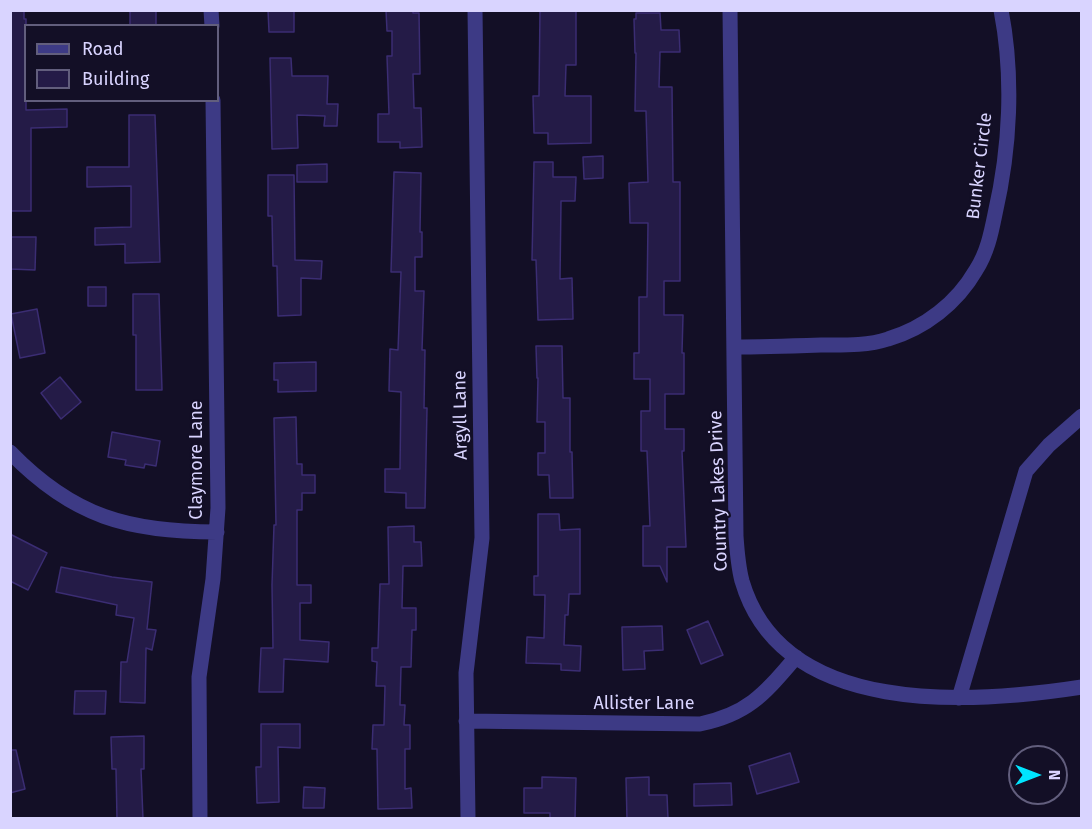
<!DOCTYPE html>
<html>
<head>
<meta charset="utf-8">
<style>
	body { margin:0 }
	#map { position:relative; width:1092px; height:829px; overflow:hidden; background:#130f26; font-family:"Fira Sans",sans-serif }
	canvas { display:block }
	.frame { position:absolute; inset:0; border:12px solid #d9d4ff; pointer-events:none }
	.legend { position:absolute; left:24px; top:24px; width:195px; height:78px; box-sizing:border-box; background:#130f26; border:2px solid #625e7d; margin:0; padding:8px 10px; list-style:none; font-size:18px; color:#d9d4ff }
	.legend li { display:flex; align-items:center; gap:12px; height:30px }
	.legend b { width:30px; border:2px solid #625e7d }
	.north { position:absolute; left:1008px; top:745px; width:60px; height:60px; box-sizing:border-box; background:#130f26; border:2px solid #625e7d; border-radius:50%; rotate:90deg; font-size:16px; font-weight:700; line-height:24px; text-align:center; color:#d9d4ff }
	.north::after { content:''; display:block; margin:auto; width:21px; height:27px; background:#00e5ff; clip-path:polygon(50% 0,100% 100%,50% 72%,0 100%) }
</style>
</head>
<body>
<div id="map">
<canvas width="1092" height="829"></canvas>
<div class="frame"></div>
<ul class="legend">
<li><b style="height:8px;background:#3d3a85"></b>Road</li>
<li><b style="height:16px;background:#241b47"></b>Building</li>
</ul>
<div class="north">N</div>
</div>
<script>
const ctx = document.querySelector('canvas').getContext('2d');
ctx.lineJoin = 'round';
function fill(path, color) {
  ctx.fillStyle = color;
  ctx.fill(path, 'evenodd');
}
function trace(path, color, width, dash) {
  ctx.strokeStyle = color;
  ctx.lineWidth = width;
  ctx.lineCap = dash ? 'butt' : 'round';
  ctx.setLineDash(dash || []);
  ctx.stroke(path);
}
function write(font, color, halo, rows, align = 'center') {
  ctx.font = font + ' "Fira Sans",sans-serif';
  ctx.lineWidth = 4.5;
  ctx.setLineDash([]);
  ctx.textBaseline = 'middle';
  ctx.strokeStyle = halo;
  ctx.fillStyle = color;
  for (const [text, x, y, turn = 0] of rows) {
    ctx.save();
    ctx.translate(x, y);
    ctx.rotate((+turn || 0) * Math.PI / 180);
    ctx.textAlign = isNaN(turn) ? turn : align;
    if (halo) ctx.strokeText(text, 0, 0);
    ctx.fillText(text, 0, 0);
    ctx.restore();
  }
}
const building = new Path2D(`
	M10,10H24V19H26V110L67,109V127L31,128V211H10Z
	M130,10H156V26H130Z
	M268,10H294V32H269Z
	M386,10H413V13H419L420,74H413L414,108H421L422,147L400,148V142H378V114H389L387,56H392V31H387Z
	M540,10H576V65H566L565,96H591V143L548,144V133H534L533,96H539Z
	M636,13H660L661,30H679L680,52H660L659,87H672L673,182H680V281H664V315H683L682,353H684V394H665V429H684V451H682L686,547H667V582L660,566H643V526H650L647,451H641V411H650V379H634V353H639V297H647L648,223H630L629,183L648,182L646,111H635L636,53H635L634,19H636Z
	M270,58H291L292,76H328L327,104H338L337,126H324L325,116L297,115L298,148L272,149Z
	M129,115H155L160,262L125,263V244L95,245V228L131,227V186L87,187V167H129Z
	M603,156V178L584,179L583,157Z
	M534,162H553V177H576L575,201H561L560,279L572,278L573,319L538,320L536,260H532Z
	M327,164V182H297V165Z
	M394,172L421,173L420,232H422V257H415V291H424L422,350H425L424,408H427L425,508H406V493L385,492V469H400L401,392L389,391L390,349L398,350L401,272H391Z
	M268,175H294L295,260L322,261L321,279L301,278V315L278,316L277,266H273L272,216H268Z
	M10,237H36L35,270L10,269Z
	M88,287H106V306H88Z
	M133,294H159L162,390H136V335H133Z
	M37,309L45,353L20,358L11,314Z
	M536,346H562L563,398H570V452H572L573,498H550L549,475H538V453H545V422H537L538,378H537Z
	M316,362V391L278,392V380H274V363Z
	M60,377L81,402L61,419L41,393Z
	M296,417L297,464H302V475H315V493H302V510H297V585H311V603H300V640L329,642L328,662L284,659L283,692H259L261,648H273L272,585L274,525H276L274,418Z
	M112,432L160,441L156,466L145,464L144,468L125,465L126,460L108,457Z
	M538,514H559L560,530L580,529V594H569L568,615H565L564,645L581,646L580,671L561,670V664L526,663L527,637L544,638L545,595H534V576H538Z
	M414,526V542H421L422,566H403L402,608H416V630H412L411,667H401L400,705H405L404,725H410V749H405V789L411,788L412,808L378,809L377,749H372L373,725H384L385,686H376L377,662L372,661V648H378L380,584H389L388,527Z
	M10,534L47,553L28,590L10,581Z
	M61,567L112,577L152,582L147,629L156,630L152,650L146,648L145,703L120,702L121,662H127L134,618L116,615L117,605L56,592Z
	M708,621L723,655L701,664L687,630Z
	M662,626L663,650L644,651L645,669L623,670L622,627Z
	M75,691H106L105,714H74Z
	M261,724H300V748L278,747L279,802L257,803L256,767H261Z
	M144,736V769H141L143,819H117L116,769H112L111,737Z
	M10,750H16L25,789L10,793Z
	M790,753L799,782L757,794L749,766Z
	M542,777L576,778L575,819H550V813H524V788H542Z
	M649,777V795H667L668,819H627L626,778Z
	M731,783L732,805L694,806V784Z
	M304,787L325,788L324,808H303Z`);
fill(building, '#241b47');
trace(building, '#3b2d73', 1.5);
trace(new Path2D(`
	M211,10L212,26
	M730,10L736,536C737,551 738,566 742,581C782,718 972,704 1082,687
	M734,347C763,347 792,346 821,345C843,345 867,346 888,339C925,328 957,303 976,270C987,253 991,234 995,214C1010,149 1014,77 1001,10
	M10,452C73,517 129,532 217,532
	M959,698L1026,471L1049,445L1082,416
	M466,721L700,724C749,714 765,693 796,657
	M200,818L199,677L213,579L218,508L213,100
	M468,818L466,673L482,538L475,10`), '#3d3a85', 15);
write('18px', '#d9d4ff', '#130f26', [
	["Bunker Circle",980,166,-83],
	["Argyll Lane",461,415,-91],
	["Claymore Lane",197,460,-90],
	["Country Lakes Drive",719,491,-92],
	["Allister Lane",644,704]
]);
</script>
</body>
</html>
